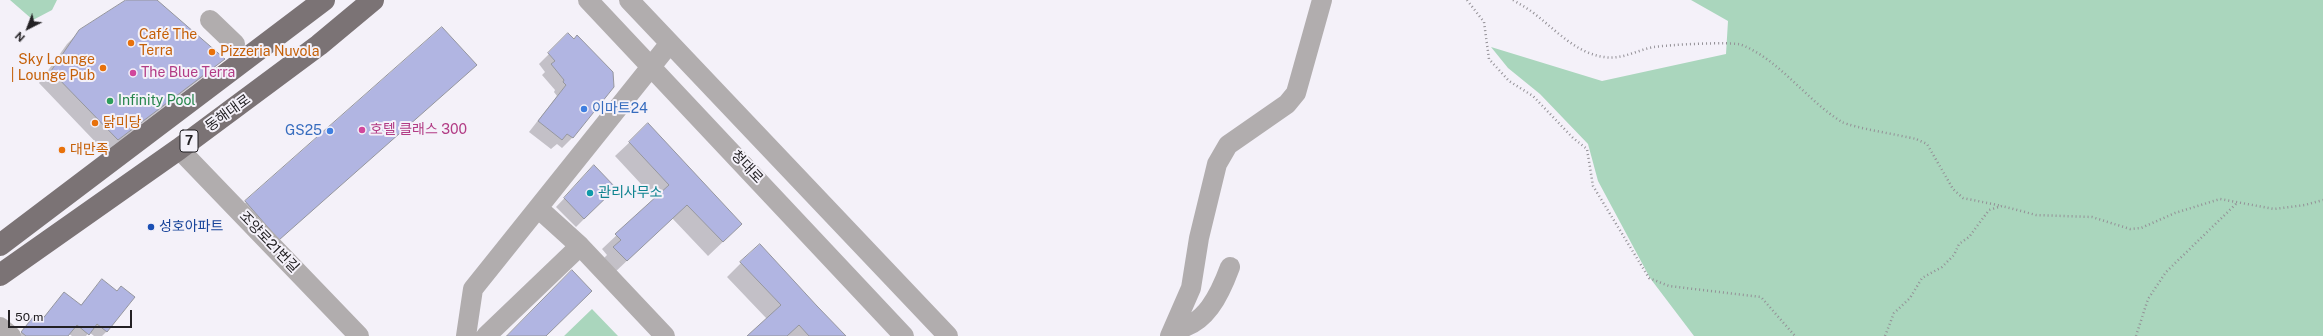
<!DOCTYPE html>
<html>
<head>
<meta charset="utf-8">
<style>
	body { margin:0 }
	#map { position:relative; width:2323px; height:336px; overflow:hidden; background:#f4f1f9; font-family:"Public Sans",sans-serif }
	canvas { display:block }
	.north { position:absolute; left:8px; top:8px; width:40px; height:40px; -webkit-text-stroke:3px #f4f1f9; paint-order:stroke; rotate:222deg; font-size:11px; font-weight:700; line-height:16px; text-align:center; color:#232124 }
	.north::after { content:''; display:block; margin:auto; width:14px; height:18px; background:#232124; clip-path:polygon(50% 0,100% 100%,50% 72%,0 100%) }
	.scale { position:absolute; left:8px; top:310px; width:124px; height:18px; box-sizing:border-box; border:2px solid #232124; border-top:0; padding-left:5px; font-size:12px; line-height:14px; white-space:nowrap; color:#232124; -webkit-text-stroke:3px #f4f1f9; paint-order:stroke }
</style>
</head>
<body>
<div id="map">
<canvas width="2323" height="336"></canvas>
<div class="north">N</div>
<div class="scale">50 m</div>
</div>
<script>
const ctx = document.querySelector('canvas').getContext('2d');
ctx.lineJoin = 'round';
function fill(path, color) {
  ctx.fillStyle = color;
  ctx.fill(path, 'evenodd');
}
function trace(path, color, width, dash) {
  ctx.strokeStyle = color;
  ctx.lineWidth = width;
  ctx.lineCap = dash ? 'butt' : 'round';
  ctx.setLineDash(dash || []);
  ctx.stroke(path);
}
function write(font, color, halo, rows, align = 'center') {
  ctx.font = font + ' "Public Sans","Noto Sans KR",sans-serif';
  ctx.lineWidth = 4;
  ctx.setLineDash([]);
  ctx.textBaseline = 'middle';
  ctx.strokeStyle = halo;
  ctx.fillStyle = color;
  for (const [text, x, y, turn = 0] of rows) {
    ctx.save();
    ctx.translate(x, y);
    ctx.rotate((+turn || 0) * Math.PI / 180);
    ctx.textAlign = isNaN(turn) ? turn : align;
    if (halo) ctx.strokeText(text, 0, 0);
    ctx.fillText(text, 0, 0);
    ctx.restore();
  }
}
fill(new Path2D(`
	M10,0H57L52,10L33,20Z
	M1691,0H2323V336H1694L1650,278L1598,181L1588,144L1540,94L1508,68L1491,47L1602,81L1726,54L1728,21Z
	M592,309L618,336H564Z`), '#aad6bd');
fill(new Path2D(`
	M128,0H156L223,59L211,71L105,152L39,83L67,44L80,31Z
	M442,28L475,65L266,251L233,214Z
	M568,35L613,86L572,138L562,148L557,144L551,149L529,132L557,96L554,92L555,90L542,75L545,72L539,64Z
	M648,125L727,238L708,256L672,218L612,275L600,262L607,255L602,249L655,199L615,156Z
	M594,167L615,188L576,227L556,207Z
	M741,263L845,336H749L767,319L727,277Z
	M102,280L116,292L121,287L107,331L102,336H94L89,332L86,336H72L69,334L67,336H18L34,317L40,322L65,293L80,306Z`), '#0003');
const building = new Path2D(`
	M126,0H157L225,59L118,140L51,71L79,30Z
	M442,27L477,65L279,240L245,201Z
	M568,33L574,39L577,35L613,72L614,87L573,138L567,134L562,140L538,121L566,85L563,82L564,80L551,64L555,61L548,53Z
	M648,123L742,224L723,242L687,205L627,261L613,247L621,240L615,234L669,185L629,142Z
	M594,165L616,188L584,219L564,198Z
	M760,244L817,306L846,336H809L799,325L787,336H747L781,305L740,262Z
	M572,270L592,291L546,336H507Z
	M102,279L117,291L121,286L135,297L107,332L97,324L89,335L77,325L68,336H26L21,332L34,316L41,321L64,292L81,305Z`);
fill(building, '#b1b5e2');
trace(building, '#95969e', 1);
trace(new Path2D(`
	M1467,0L1484,22L1489,59L1509,81L1533,96L1573,138L1587,149L1593,186L1649,278L1669,286L1761,297L1795,336
	M1513,0C1521,5 1529,9 1536,15C1557,31 1576,53 1604,57C1622,60 1637,50 1654,47C1667,45 1732,41 1742,45C1781,61 1806,100 1842,122C1854,128 1900,135 1916,139L1927,144L1953,189L1963,198L2002,206
	M1885,336L1894,313L1910,298L1922,278L1942,267L1954,255L1959,244L1969,237L1989,210L2002,206L2036,215L2092,217L2130,229L2141,228L2175,213L2220,199L2274,209L2305,205L2323,200
	M2136,336L2148,299L2166,272L2238,202`), '#939096', 2.5, [1, 3]);
trace(new Path2D(`
	M588,0L904,336
	M629,0L948,336
	M210,20L235,44
	M179,149L359,336
	M538,208L580,246L665,336
	M0,327L11,336
	M1174,329C1205,327 1220,294 1230,267
	M466,336L473,289L670,43
	M486,336L580,246
	M1170,336L1191,288L1199,238L1217,164L1228,145L1287,104L1296,93L1322,0`), '#b1adae', 20);
trace(new Path2D(`
	M0,245L324,0
	M0,275L179,149L319,45L373,0`), '#7b7375', 22);
for (const [x, y, r, color] of [
	[131,43,4,"#e8710a"],
	[212,52,4,"#e8710a"],
	[103,68,4,"#e8710a"],
	[133,73,4,"#d1479c"],
	[110,101,4,"#2e9e5b"],
	[584,109,4,"#3f7fe0"],
	[95,123,4,"#e8710a"],
	[362,130,4,"#d1479c"],
	[330,131,4,"#3f7fe0"],
	[62,150,4,"#e8710a"],
	[590,193,4,"#0f9aa8"],
	[151,227,4,"#1a4fb4"]
]) {
  const dot = new Path2D();
  dot.arc(x, y, r, 0, 2 * Math.PI);
  ctx.fillStyle = color;
  ctx.fill(dot);
  trace(dot, '#f4f1f9', 1.5);
}
for (const [x, y, w] of [
	[189,141,18]
]) {
  const box = new Path2D();
  box.roundRect(x - w / 2, y - 11, w, 22, 3);
  ctx.fillStyle = '#f4f1f9';
  ctx.fill(box);
  trace(box, '#232124', 1);
}
write('bold 13px', '#232124', null, [
	["7",189,141]
]);
write('14px', '#c56008', '#f4f1f9', [
	["Café The",139,35],
	["Terra",139,51],
	["Pizzeria Nuvola",220,52],
	["Sky Lounge",95,60,"right"],
	["| Lounge Pub",95,76,"right"],
	["닭미당",103,123],
	["대만족",70,150]
], 'left');
write('14px', '#b23c85', '#f4f1f9', [
	["The Blue Terra",141,73],
	["호텔 클래스 300",370,130]
], 'left');
write('14px', '#27864d', '#f4f1f9', [
	["Infinity Pool",118,101]
], 'left');
write('14px', '#366cbe', '#f4f1f9', [
	["이마트24",592,109],
	["GS25",322,131,"right"]
], 'left');
write('14px', '#232124', '#f4f1f9', [
	["동해대로",228,113,-36],
	["청대로",747,167,46],
	["조양로21번길",269,242,46]
]);
write('14px', '#0d838f', '#f4f1f9', [
	["관리사무소",598,193]
], 'left');
write('14px', '#164399', '#f4f1f9', [
	["성호아파트",159,227]
], 'left');
</script>
</body>
</html>
